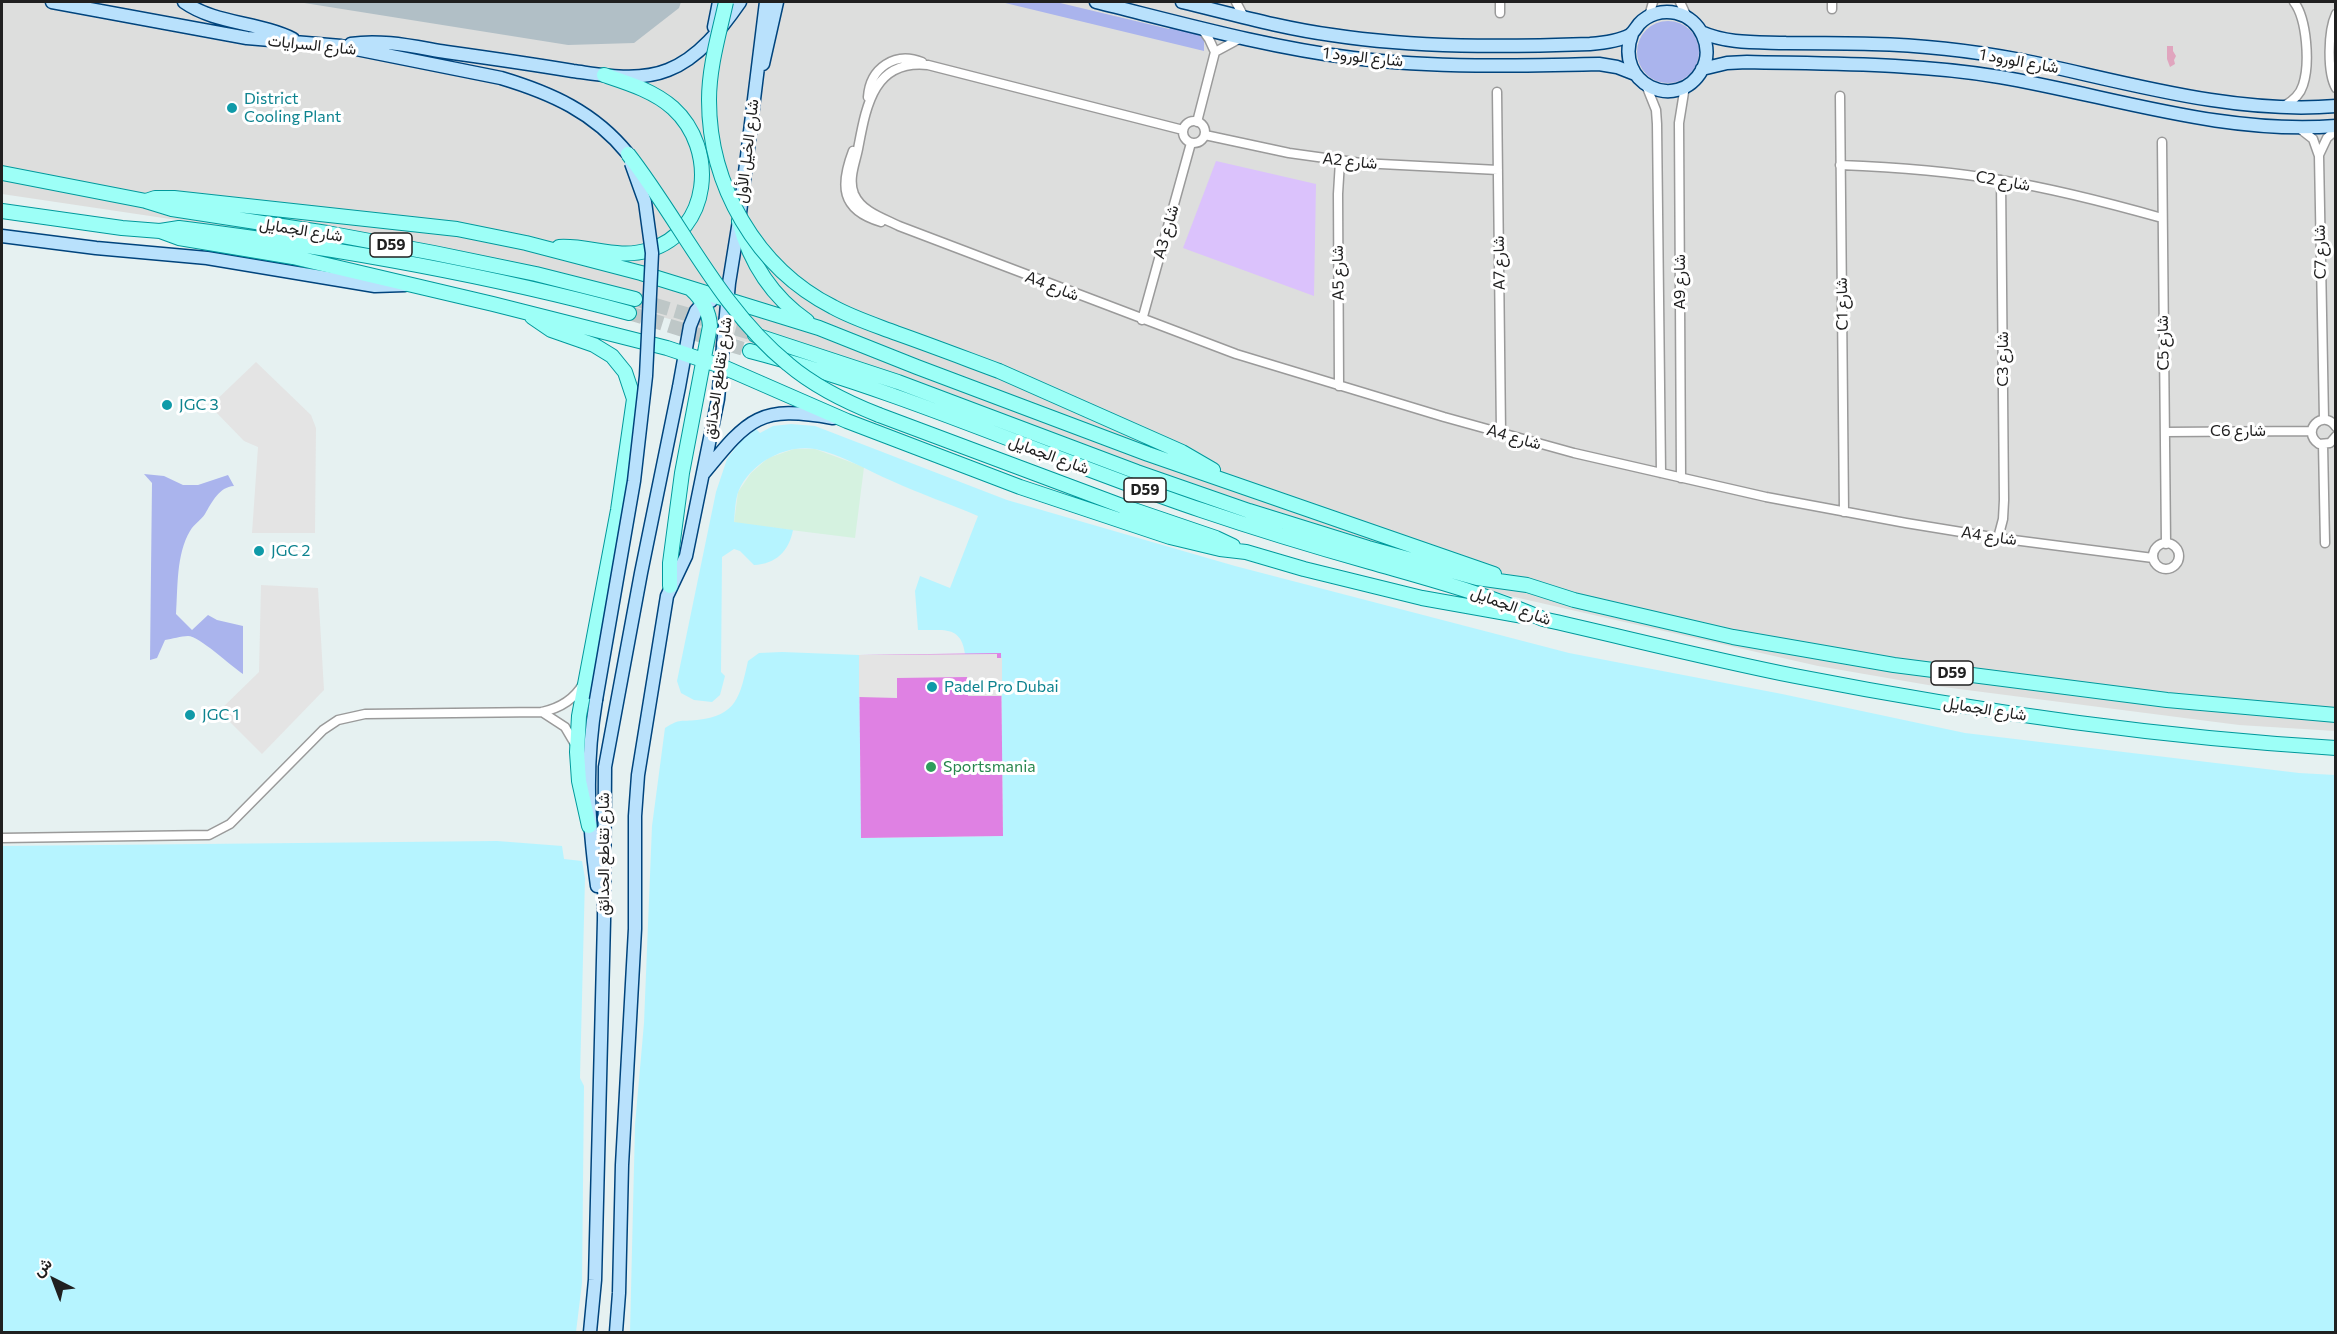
<!DOCTYPE html>
<html>
<head>
<meta charset="utf-8">
<style>
	body { margin:0 }
	#map { position:relative; width:2337px; height:1334px; overflow:hidden; background:#e6f1f1; font-family:Commissioner,Vazirmatn,sans-serif }
	canvas { display:block }
	.frame { position:absolute; inset:0; border:3px solid #202020; pointer-events:none }
	.north { position:absolute; left:24px; top:1250px; width:60px; height:60px; -webkit-text-stroke:4px #fff; paint-order:stroke; rotate:318deg; font-size:16px; font-weight:700; line-height:24px; text-align:center; color:#202020 }
	.north::after { content:''; display:block; margin:auto; width:21px; height:27px; background:#202020; clip-path:polygon(50% 0,100% 100%,50% 72%,0 100%) }
</style>
</head>
<body>
<div id="map">
<canvas width="2337" height="1334"></canvas>
<div class="frame"></div>
<div class="north">ش</div>
</div>
<script>
const ctx = document.querySelector('canvas').getContext('2d');
ctx.lineJoin = 'round';
function fill(path, color) {
  ctx.fillStyle = color;
  ctx.fill(path, 'evenodd');
}
function trace(path, color, width, dash) {
  ctx.strokeStyle = color;
  ctx.lineWidth = width;
  ctx.lineCap = dash ? 'butt' : 'round';
  ctx.setLineDash(dash || []);
  ctx.stroke(path);
}
function write(font, color, halo, rows, align = 'center') {
  ctx.font = font + ' Commissioner,Vazirmatn,sans-serif';
  ctx.lineWidth = 6;
  ctx.setLineDash([]);
  ctx.textBaseline = 'middle';
  ctx.strokeStyle = halo;
  ctx.fillStyle = color;
  for (const [text, x, y, turn = 0] of rows) {
    ctx.save();
    ctx.translate(x, y);
    ctx.rotate((+turn || 0) * Math.PI / 180);
    ctx.textAlign = isNaN(turn) ? turn : align;
    if (halo) ctx.strokeText(text, 0, 0);
    ctx.fillText(text, 0, 0);
    ctx.restore();
  }
}
fill(new Path2D(`
	M2,2H2335V731L2239,725L1928,685L1818,666L1510,596L1251,520L933,402L783,353L619,304L379,250L2,194Z`), '#dddedd');
fill(new Path2D(`
	M794,449H815L864,467L855,538L734,523L738,492L751,473L768,458Z`), '#d5f2e0');
fill(new Path2D(`
	M298,2H681L679,8L634,43L568,45Z`), '#b1bfc6');
fill(new Path2D(`
	M1001,2H1056L1169,29L1172,27L1195,32L1204,39V51Z
	M1637 52a31 31 0 1 1 62 0a31 31 0 1 1-62 0Z
	M144,474L164,476L183,485H198L228,475L234,486C219,487 212,502 205,514C201,520 194,524 190,531C176,555 178,587 176,614L192,630L208,615L217,620L243,626V674C231,666 199,636 188,636C181,636 172,639 165,640L157,658L150,660L152,483Z`), '#aab4ed');
fill(new Path2D(`
	M791,424L815,426L1007,500L1235,566L1569,653L1782,694L1965,733L2299,773L2335,775V1332H630L635,1125L644,1023L652,826L665,728C681,718 680,722 697,720C737,716 740,696 748,661L759,653L782,652L859,655L861,838L1003,836L1001,654H965C961,624 942,631 918,630L915,591L920,576L950,588L978,516C950,504 920,494 892,481C868,471 841,454 815,449C785,444 751,463 739,490C735,499 735,513 734,522L793,530C789,551 776,564 754,565L740,551L734,549L722,557L721,672L725,676L720,695L712,702L694,700L681,693L677,681L716,492L727,459L740,442L756,429L760,433L773,426Z
	M497,841L562,846L564,859L582,861L585,878L580,1078L584,1086L582,1283L576,1332H2V846Z`), '#b6f4ff');
fill(new Path2D(`
	M1216,161L1316,184L1314,296L1183,248Z`), '#dbc2fc');
fill(new Path2D(`
	M1001,653L1003,836L861,838L859,655Z`), '#df81e3');
fill(new Path2D(`
	M256,362L311,415L316,428L315,533H252L258,447L244,441L210,406Z
	M261,585L318,588L324,690L262,754L219,711L259,672Z
	M997,654V658H1002V696H968L967,677L897,678V698L859,697V655Z`), '#e4e4e4');
fill(new Path2D(`
	M2167,46H2173V51L2176,56L2174,60L2175,64L2170,67L2167,59Z`), '#e0a5be');
trace(new Path2D(`
	M635,299L754,334
	M629,313L750,351`), '#bec7c7', 14, [14, 7]);
const street = new Path2D(`
	M1236,2L1244,17
	M1500,2V13
	M1680,2L1687,17
	M1832,2V9
	M2336,14C2328,31 2327,72 2336,88
	M1649,16L1653,2
	M1215,52L1241,38
	M1646,85L1656,110L1657,124L1661,473
	M1497,92L1501,433
	M1840,96L1844,512
	M868,97C870,68 895,51 922,62
	M2284,106C2293,101 2300,95 2303,85C2310,64 2307,19 2294,2
	M1183 132a11 11 0 1 1 22 0a11 11 0 1 1-22 0Z
	M1197,122L1215,52L1209,39L1201,28
	M2299,128L2313,139L2319,156L2324,419
	M1183,130L928,65C873,59 866,107 858,149C855,164 848,179 854,194C862,212 883,218 899,226L1236,354L1444,417L1574,453L1766,497L1906,523L1998,538L2153,558
	M1205,135L1289,153L1361,163L1498,170
	M2162,142L2166,544
	M853,151C840,185 840,210 881,222
	M2319,155L2327,138L2336,130
	M1840,165C1894,167 1948,171 2000,180C2055,189 2109,203 2162,218
	M1142,320L1191,143
	M1339,386L1338,194L1340,161
	M2336,427C2323,408 2300,431 2319,444L2330,443L2336,436
	M2165,432L2311,431
	M2323,444L2325,543
	M1681,478L1679,123L1685,86
	M1998,538L2003,519L2004,500L2001,180
	M2153 556a13 13 0 1 1 26 0a13 13 0 1 1-26 0Z
	M542,712L565,727L575,744
	M2,838L209,835L230,824L323,730L338,720L365,714L542,712C560,708 574,700 583,684`);
const secondary = new Path2D(`
	M52,2L247,38L341,46L501,78C551,93 594,112 628,154
	M184,2C215,24 259,22 293,39
	M1096,2C1181,23 1266,47 1353,58C1435,68 1517,66 1599,64L1617,67L1635,74
	M1182,2C1232,14 1281,28 1332,35C1417,48 1505,47 1590,44C1603,43 1619,41 1630,35C1634,32 1636,28 1639,24C1648,14 1662,10 1676,13C1701,19 1714,48 1702,70C1677,114 1613,83 1632,34
	M714,27L719,2
	M1701,32C1728,44 1756,42 1786,43C1815,43 1843,43 1872,44C1922,45 1973,51 2021,60C2122,81 2232,115 2336,106
	M351,44C382,39 415,47 446,52C489,58 531,64 573,71C604,75 638,82 668,70C699,58 722,28 740,2
	M763,64L777,2
	M1702,69L1727,63L1747,62C1831,64 1916,63 2000,77C2111,96 2222,135 2336,126
	M2,236L96,248L207,258L375,286L405,285
	M704,473C749,418 759,405 833,418
	M596,700C585,766 588,820 597,886
	M590,1332L595,1280L604,920L605,767L641,573L679,387L690,326L696,311L703,303L711,301
	M616,1332L619,1293L622,1165L635,929V816L638,775L667,596L686,556L718,399L729,283L739,221L766,2`);
const primary = new Path2D(`
	M2,173L146,201L172,209L327,233L434,253L536,274L635,299
	M146,201L155,198H174L457,229L526,243L641,273L819,328L917,367L1148,454L1494,574
	M2,211L122,228L160,231L179,228C331,247 481,273 629,313
	M739,221C750,263 771,296 807,321
	M160,231L179,238L293,257L493,304L667,348L721,366L847,421L1020,487L1170,537L1220,549L1246,552L1304,569L1422,598L1523,616
	M559,247C589,245 618,260 649,250C711,231 718,149 673,108C654,91 628,83 604,75
	M532,317L551,330L594,345L612,356L625,372L634,399L618,510L579,716L577,752L579,781L589,826
	M755,335L898,382L1137,472L1249,511L1368,548L1477,578L1527,585L1574,600L1733,637L1894,665L2167,700L2336,715
	M750,351C904,391 1050,459 1201,510C1257,529 1313,546 1370,562C1429,579 1487,594 1543,619C1627,638 1710,659 1795,676C1974,711 2154,737 2336,748
	M999,371L1182,452L1213,470
	M879,415L1122,506L1216,538L1233,546
	M670,586V563L682,473L710,326C709,310 702,299 691,289`);
trace(street, '#9a9a9a', 11);
trace(secondary, '#00447d', 15);
trace(primary, '#00999c', 16);
trace(street, '#fff', 8);
trace(secondary, '#b9e1fc', 12);
trace(primary, '#9dfff7', 14);
const secondaryBridge = new Path2D(`
	M596,700L634,481L646,376L652,253L645,202L631,163`);
const primaryBridge = new Path2D(`
	M726,2C719,34 709,67 709,100C709,185 756,268 833,307C853,318 875,325 896,333C930,345 964,358 999,371
	M628,154C681,222 719,308 788,364C815,387 846,402 879,415`);
trace(secondaryBridge, '#00447d', 15, []);
trace(primaryBridge, '#00999c', 16, []);
trace(secondaryBridge, '#b9e1fc', 12);
trace(primaryBridge, '#9dfff7', 14);
for (const [x, y, r, color] of [
	[232,108,6,"#0f9aa8"],
	[167,405,6,"#0f9aa8"],
	[259,551,6,"#0f9aa8"],
	[932,687,6,"#0f9aa8"],
	[190,715,6,"#0f9aa8"],
	[931,767,6,"#2e9e5b"]
]) {
  const dot = new Path2D();
  dot.arc(x, y, r, 0, 2 * Math.PI);
  ctx.fillStyle = color;
  ctx.fill(dot);
  trace(dot, '#fff', 2);
}
for (const [x, y, w] of [
	[391,245,42],
	[1145,490,42],
	[1952,673,42]
]) {
  const box = new Path2D();
  box.roundRect(x - w / 2, y - 12, w, 24, 4.5);
  ctx.fillStyle = '#fff';
  ctx.fill(box);
  trace(box, '#202020', 1.5);
}
write('bold 15px', '#202020', null, [
	["D59",391,245],
	["D59",1145,490],
	["D59",1952,673]
]);
write('16px', '#202020', '#fff', [
	["شارع السرايات",312,45,6],
	["شارع الورود 1",1363,57,6],
	["شارع الورود 1",2019,61,10],
	["شارع الخيل الأول",747,151,-83],
	["A2 شارع",1350,161,6],
	["C2 شارع",2003,181,10],
	["شارع الجمايل",301,230,9],
	["A3 شارع",1166,232,-74],
	["C7 شارع",2320,252,-91],
	["A7 شارع",1499,263,-91],
	["A5 شارع",1338,273,-91],
	["A9 شارع",1680,282,-90],
	["A4 شارع",1052,286,21],
	["C1 شارع",1842,304,-91],
	["C5 شارع",2163,343,-91],
	["C3 شارع",2003,359,-90],
	["شارع تقاطع الحدائق",718,378,-82],
	["C6 شارع",2238,431],
	["A4 شارع",1514,437,16],
	["شارع الجمايل",1049,455,20],
	["A4 شارع",1989,536,8],
	["شارع الجمايل",1511,606,20],
	["شارع الجمايل",1985,709,9],
	["شارع تقاطع الحدائق",604,854,-90]
]);
write('16px', '#0d838f', '#fff', [
	["District",244,99],
	["Cooling Plant",244,117],
	["JGC 3",179,405],
	["JGC 2",271,551],
	["Padel Pro Dubai",944,687],
	["JGC 1",202,715]
], 'left');
write('16px', '#27864d', '#fff', [
	["Sportsmania",943,767]
], 'left');
</script>
</body>
</html>
